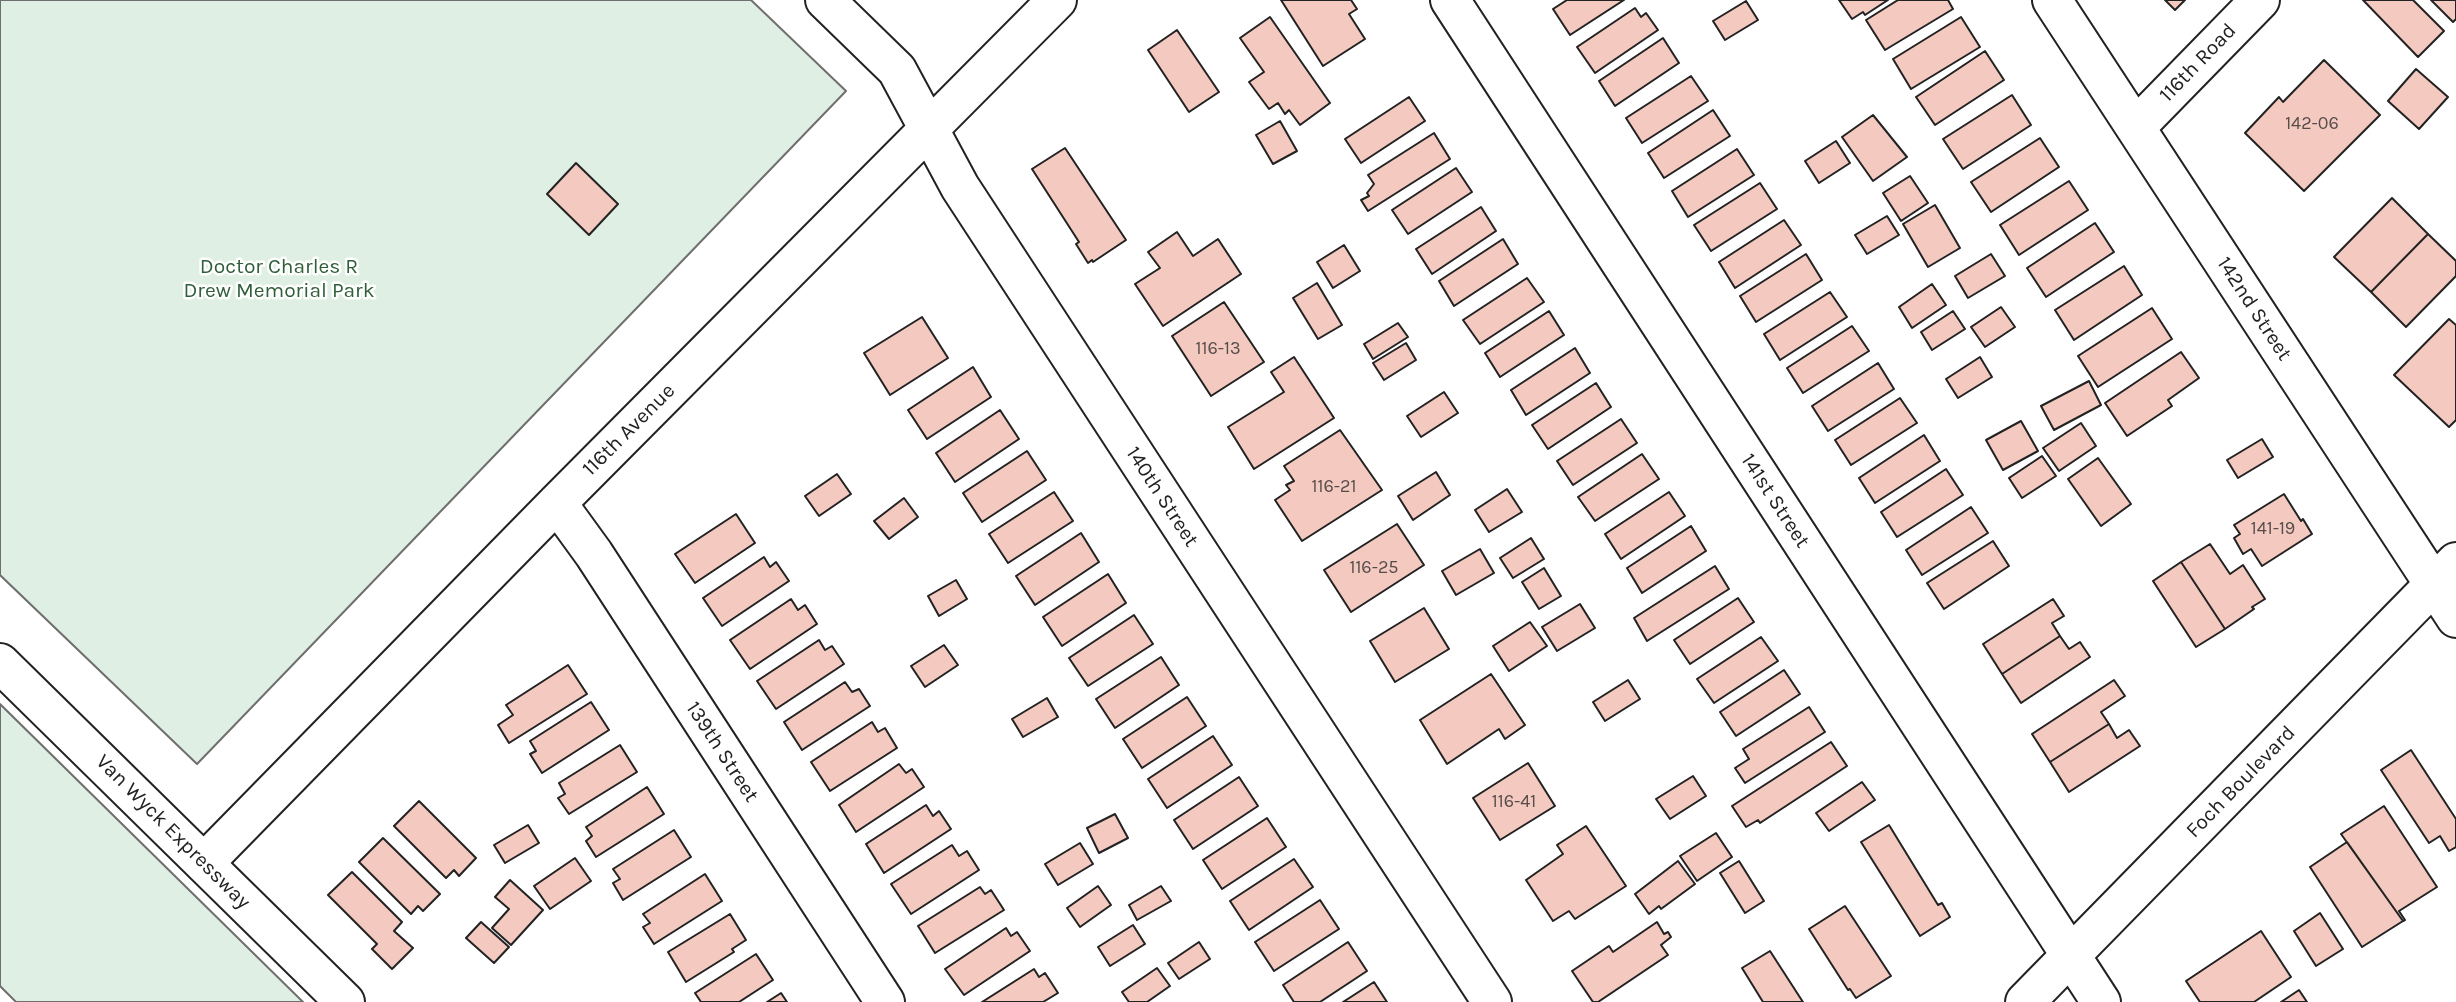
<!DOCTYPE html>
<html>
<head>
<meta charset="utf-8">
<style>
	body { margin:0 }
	canvas { display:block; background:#fff }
</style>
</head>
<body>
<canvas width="2456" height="1002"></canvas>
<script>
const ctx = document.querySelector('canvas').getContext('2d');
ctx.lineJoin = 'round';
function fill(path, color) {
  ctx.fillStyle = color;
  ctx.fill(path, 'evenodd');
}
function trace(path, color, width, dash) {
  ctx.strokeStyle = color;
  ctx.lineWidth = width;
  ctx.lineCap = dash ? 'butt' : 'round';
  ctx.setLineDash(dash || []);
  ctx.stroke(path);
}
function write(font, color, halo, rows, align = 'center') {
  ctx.font = font + ' Karla,sans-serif';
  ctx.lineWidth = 5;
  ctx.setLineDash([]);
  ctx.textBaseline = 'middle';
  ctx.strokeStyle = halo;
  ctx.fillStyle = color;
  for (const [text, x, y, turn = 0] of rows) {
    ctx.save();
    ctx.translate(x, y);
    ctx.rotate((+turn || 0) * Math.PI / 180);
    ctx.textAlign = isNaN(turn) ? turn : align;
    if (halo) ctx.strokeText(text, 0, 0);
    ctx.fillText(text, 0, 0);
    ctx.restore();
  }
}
const green = new Path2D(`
	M0,0H751L846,91L197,764L0,575Z
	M0,704L303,1002H16L0,986Z`);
fill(green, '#e0efe3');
trace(green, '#6f6f6f', 2);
const building = new Path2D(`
	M1281,0H1351L1357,9L1349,14L1365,39L1323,66Z
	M1567,0H1624L1570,35L1553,9Z
	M1839,0H1888L1865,15L1863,12L1852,19Z
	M1898,0H1948L1953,9L1885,50L1866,20Z
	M2165,0H2185L2175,10Z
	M2363,0H2413L2444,31L2418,57Z
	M2431,0H2456V19L2453,22Z
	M1746,1L1758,20L1725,40L1713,21Z
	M1635,8L1641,17L1646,13L1658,30L1595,73L1577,47Z
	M1270,17L1330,103L1300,125L1289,110L1285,114L1278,103L1269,109L1249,82L1264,72L1240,38Z
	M1961,17L1980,47L1911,89L1893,59Z
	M1177,30L1219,92L1189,112L1148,50Z
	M1663,38L1679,63L1615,106L1599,81Z
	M1985,51L2004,80L1935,125L1916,97Z
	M2324,60L2380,115L2304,191L2245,133L2279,97L2283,102Z
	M2416,69L2448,97L2419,129L2388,101Z
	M1691,76L1708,101L1642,143L1626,118Z
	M2012,95L2031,125L1963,169L1943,139Z
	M1409,97L1425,121L1361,163L1345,139Z
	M1713,110L1730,136L1664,178L1648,153Z
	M1873,115L1907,157L1873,181L1842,137Z
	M1280,121L1297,151L1273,164L1256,135Z
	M1434,133L1450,159L1368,211L1361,200L1369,196L1367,193L1374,184L1368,175Z
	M2040,138L2059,167L1991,212L1971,182Z
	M1836,141L1850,163L1819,183L1805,161Z
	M1065,148L1126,240L1093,262L1092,260L1088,263L1076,244L1079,242L1032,169Z
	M1737,149L1754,175L1688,217L1672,191Z
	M576,163L618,204L589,235L547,194Z
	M1456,168L1472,192L1408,234L1392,210Z
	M1910,176L1928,203L1901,221L1883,193Z
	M2069,181L2088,210L2019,255L2000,225Z
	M1760,183L1777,209L1711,251L1694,225Z
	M2392,198L2428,234L2371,292L2334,257Z
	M1935,205L1960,248L1928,267L1903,224Z
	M1481,207L1496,231L1432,274L1416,249Z
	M1887,216L1899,235L1867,254L1855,235Z
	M1784,220L1801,245L1735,288L1719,262Z
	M2095,223L2114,252L2046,297L2027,268Z
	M1177,232L1193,256L1218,239L1241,274L1163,326L1135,284L1160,268L1148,252Z
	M2428,234L2456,261V276L2406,327L2371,292Z
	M1503,239L1518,264L1454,306L1439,281Z
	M1344,245L1360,271L1333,288L1317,262Z
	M1806,254L1822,280L1756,322L1740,296Z
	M1991,254L2005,276L1968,298L1955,276Z
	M2124,266L2142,295L2074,340L2055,310Z
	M1527,278L1544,302L1480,344L1463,320Z
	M1317,283L1342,325L1318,339L1293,298Z
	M1932,284L1946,305L1912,328L1899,307Z
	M1830,292L1847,317L1780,360L1764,334Z
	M1224,302L1264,362L1211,396L1172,336Z
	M2001,307L2015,327L1985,347L1971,327Z
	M2152,308L2172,339L2098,387L2078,356Z
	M1549,311L1564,335L1500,377L1485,353Z
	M1953,311L1965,329L1932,350L1921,332Z
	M922,317L948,358L890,395L864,353Z
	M2449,319L2456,325V420L2449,427L2394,375Z
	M1398,323L1408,337L1373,359L1364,344Z
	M1852,326L1869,351L1803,393L1787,368Z
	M1406,343L1416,360L1384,380L1373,363Z
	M1575,348L1590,373L1526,415L1511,390Z
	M2181,352L2199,378L2168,400L2172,406L2127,436L2105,403Z
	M1294,357L1334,418L1254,469L1228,427L1284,392L1271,372Z
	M1980,357L1992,377L1958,398L1946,379Z
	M1878,363L1894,389L1828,431L1812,406Z
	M973,367L991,397L927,439L908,410Z
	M2089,381L2101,405L2054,430L2041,406Z
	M1596,383L1611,407L1548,449L1532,425Z
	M1444,392L1458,413L1421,437L1407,416Z
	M1900,398L1917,423L1851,465L1835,440Z
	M1000,410L1019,439L955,482L936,453Z
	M1621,419L1637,443L1573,485L1557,461Z
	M2021,421L2038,451L2003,470L1986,440Z
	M2081,423L2096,446L2059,471L2043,448Z
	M1340,430L1382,490L1302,541L1275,500L1290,490L1286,485L1294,481L1284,466Z
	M1924,435L1940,461L1875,503L1859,478Z
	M2262,439L2273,457L2238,478L2227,460Z
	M1027,451L1046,480L982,522L963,493Z
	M1642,454L1659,479L1595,521L1578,497Z
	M2042,456L2056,476L2022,498L2009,478Z
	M2098,458L2131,504L2101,526L2068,479Z
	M1946,469L1963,495L1897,537L1881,512Z
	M1436,472L1450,495L1413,520L1398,496Z
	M837,474L851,494L819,516L805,496Z
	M1507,489L1522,512L1489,532L1475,510Z
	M1054,492L1073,521L1008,563L989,534Z
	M1669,492L1685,516L1621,559L1605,534Z
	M2284,494L2301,521L2303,519L2312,534L2262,566L2251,549L2243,554L2234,538L2240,534L2234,525Z
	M904,498L918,517L889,539L874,521Z
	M1971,507L1988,533L1922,575L1906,550Z
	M736,514L755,543L695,583L675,554Z
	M1397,524L1424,565L1351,612L1324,570Z
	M1691,526L1706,551L1642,593L1627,568Z
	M1081,533L1099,562L1035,605L1016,576Z
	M1531,538L1544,559L1513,578L1500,558Z
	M1993,541L2009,566L1944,609L1927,583Z
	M2210,544L2230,574L2243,565L2265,599L2252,607L2254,609L2225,629L2181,562Z
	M1480,549L1494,573L1456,595L1442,571Z
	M764,557L770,567L776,562L789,581L722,626L703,598Z
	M2181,562L2225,629L2196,647L2153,581Z
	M1715,566L1729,589L1647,641L1634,618Z
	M1544,568L1561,596L1539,609L1522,582Z
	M1108,574L1126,603L1062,646L1043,617Z
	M956,580L967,599L939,616L928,596Z
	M1738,598L1754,622L1690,664L1674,640Z
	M791,599L798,610L805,605L817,624L750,669L730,640Z
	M2053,599L2064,616L2052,623L2060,636L2002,674L1983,644Z
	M1580,604L1595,628L1557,651L1542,627Z
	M1424,608L1449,649L1395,682L1370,641Z
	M1134,615L1153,644L1088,686L1069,658Z
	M1530,622L1547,646L1509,671L1493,646Z
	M2060,636L2069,649L2080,642L2090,657L2021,703L2002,674Z
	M1761,637L1778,661L1714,703L1697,679Z
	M819,640L825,650L832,646L844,664L776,709L757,681Z
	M944,645L958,665L925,687L911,666Z
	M1161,657L1179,685L1115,728L1096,699Z
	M568,665L587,694L509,743L498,725L513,715L506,705Z
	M1784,670L1800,694L1736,736L1720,712Z
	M1491,674L1525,725L1505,739L1499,729L1447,764L1420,720Z
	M1628,680L1640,699L1605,721L1593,702Z
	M2114,680L2125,696L2101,712L2109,724L2050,762L2032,734Z
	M845,682L852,692L859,689L870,706L802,750L784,722Z
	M1187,697L1206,726L1142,768L1123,739Z
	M1047,698L1058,717L1023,737L1012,719Z
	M591,702L609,730L542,773L530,754L536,751L530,741Z
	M1809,707L1825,732L1745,783L1735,768L1749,759L1743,749Z
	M872,722L878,732L885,728L897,748L830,791L811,762Z
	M2109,724L2117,738L2129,730L2140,746L2069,792L2050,762Z
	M1213,736L1232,765L1167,808L1148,779Z
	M1831,742L1847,766L1760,823L1758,820L1746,827L1732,806Z
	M620,745L637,772L569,814L558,798L565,794L559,783Z
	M2411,750L2456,819V847L2449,851L2440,836L2429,843L2381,770Z
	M1528,763L1555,806L1500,840L1473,798Z
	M899,764L906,773L912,769L924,787L856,832L839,805Z
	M1693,776L1706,796L1670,819L1656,799Z
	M1239,777L1258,806L1193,849L1174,820Z
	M1862,782L1875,800L1829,831L1816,813Z
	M647,787L664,814L596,857L586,841L592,836L586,827Z
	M419,801L476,858L459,876L454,870L446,878L394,826Z
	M926,805L933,816L939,811L951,829L884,873L866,844Z
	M2384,806L2437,887L2399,911L2405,920L2403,921L2341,834Z
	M1115,814L1128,838L1099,853L1087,828Z
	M1267,818L1286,847L1222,889L1203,860Z
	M528,825L539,843L505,863L494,845Z
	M1889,825L1938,905L1942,903L1950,917L1920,936L1861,842Z
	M1586,826L1626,886L1575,919L1569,911L1553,921L1526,880L1563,854L1557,845Z
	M674,830L691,857L623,900L613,883L620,879L613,869Z
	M1716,833L1732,857L1697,881L1680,856Z
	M383,838L440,894L423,911L418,906L411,914L359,862Z
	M2347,842L2403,921L2362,947L2310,867Z
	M1080,843L1093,864L1058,885L1045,864Z
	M952,845L959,856L967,851L979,870L911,914L891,884Z
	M575,858L591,881L550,909L534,886Z
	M1294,859L1313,887L1249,930L1230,901Z
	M1678,861L1695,884L1661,909L1659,906L1649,914L1635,894Z
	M1739,861L1764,901L1745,913L1720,873Z
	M352,872L402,922L394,931L413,948L392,969L372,949L377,944L328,895Z
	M705,874L722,901L654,944L643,927L650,923L643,914Z
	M510,880L543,910L511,945L492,928L509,909L495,897Z
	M1098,886L1111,905L1080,927L1067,908Z
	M1161,886L1171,901L1137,920L1129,905Z
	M980,887L985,894L991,890L1004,910L935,953L918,926Z
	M1320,900L1339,929L1274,971L1255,942Z
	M1845,906L1891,976L1856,998L1850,989L1848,990L1809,929Z
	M2320,913L2343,949L2316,966L2294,931Z
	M730,914L746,940L732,949L734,952L686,982L668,952Z
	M481,922L509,947L494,963L466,938Z
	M1657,922L1664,934L1668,932L1671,937L1661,945L1668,955L1598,1002H1593L1572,971L1609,946L1613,952Z
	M1133,925L1145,944L1110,966L1098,947Z
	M1006,928L1011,936L1017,932L1030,951L964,995L945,969Z
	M2261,931L2291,977L2254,1002H2200L2186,981Z
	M1199,942L1210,959L1179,979L1168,963Z
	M1348,942L1367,971L1320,1002H1294L1283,985Z
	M1770,951L1801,999L1803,1002H1763L1742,968Z
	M756,954L773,980L739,1002H701L695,993Z
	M1157,968L1170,986L1147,1002H1129L1122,992Z
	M1034,969L1039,977L1045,973L1058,993L1043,1002H982Z
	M1374,982L1387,1002H1343Z
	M2299,990L2307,1002H2281Z
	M781,993L787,1002H767Z`);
fill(building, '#f3c9c0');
trace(building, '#222', 2);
const minor = new Path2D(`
	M825,0L897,70L960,187L1492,1002
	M1450,0L2101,1002
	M2052,0L2456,618
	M2136,127L2260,0
	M557,503L594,554L885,1002
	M204,863L557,503L1057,0
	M2025,1002L2456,562`);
const secondary = new Path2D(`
	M0,663L345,1002`);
trace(minor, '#222', 42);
trace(secondary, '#222', 42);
trace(minor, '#fff', 38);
trace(secondary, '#fff', 38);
write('18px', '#564c4a', null, [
	["142-06",2312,124],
	["116-13",1218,349],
	["116-21",1334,487],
	["141-19",2273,529],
	["116-25",1374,568],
	["116-41",1514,802]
]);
write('21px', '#222', '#fff', [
	["116th Road",2198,63,-46],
	["142nd Street",2254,309,57],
	["116th Avenue",629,430,-45],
	["140th Street",1162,497,57],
	["141st Street",1775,501,57],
	["139th Street",722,752,57],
	["Foch Boulevard",2241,782,-46],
	["Van Wyck Expressway",173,832,45]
]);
write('21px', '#2f5e38', '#fff', [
	["Doctor Charles R",279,267],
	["Drew Memorial Park",279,291]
]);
</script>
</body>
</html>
